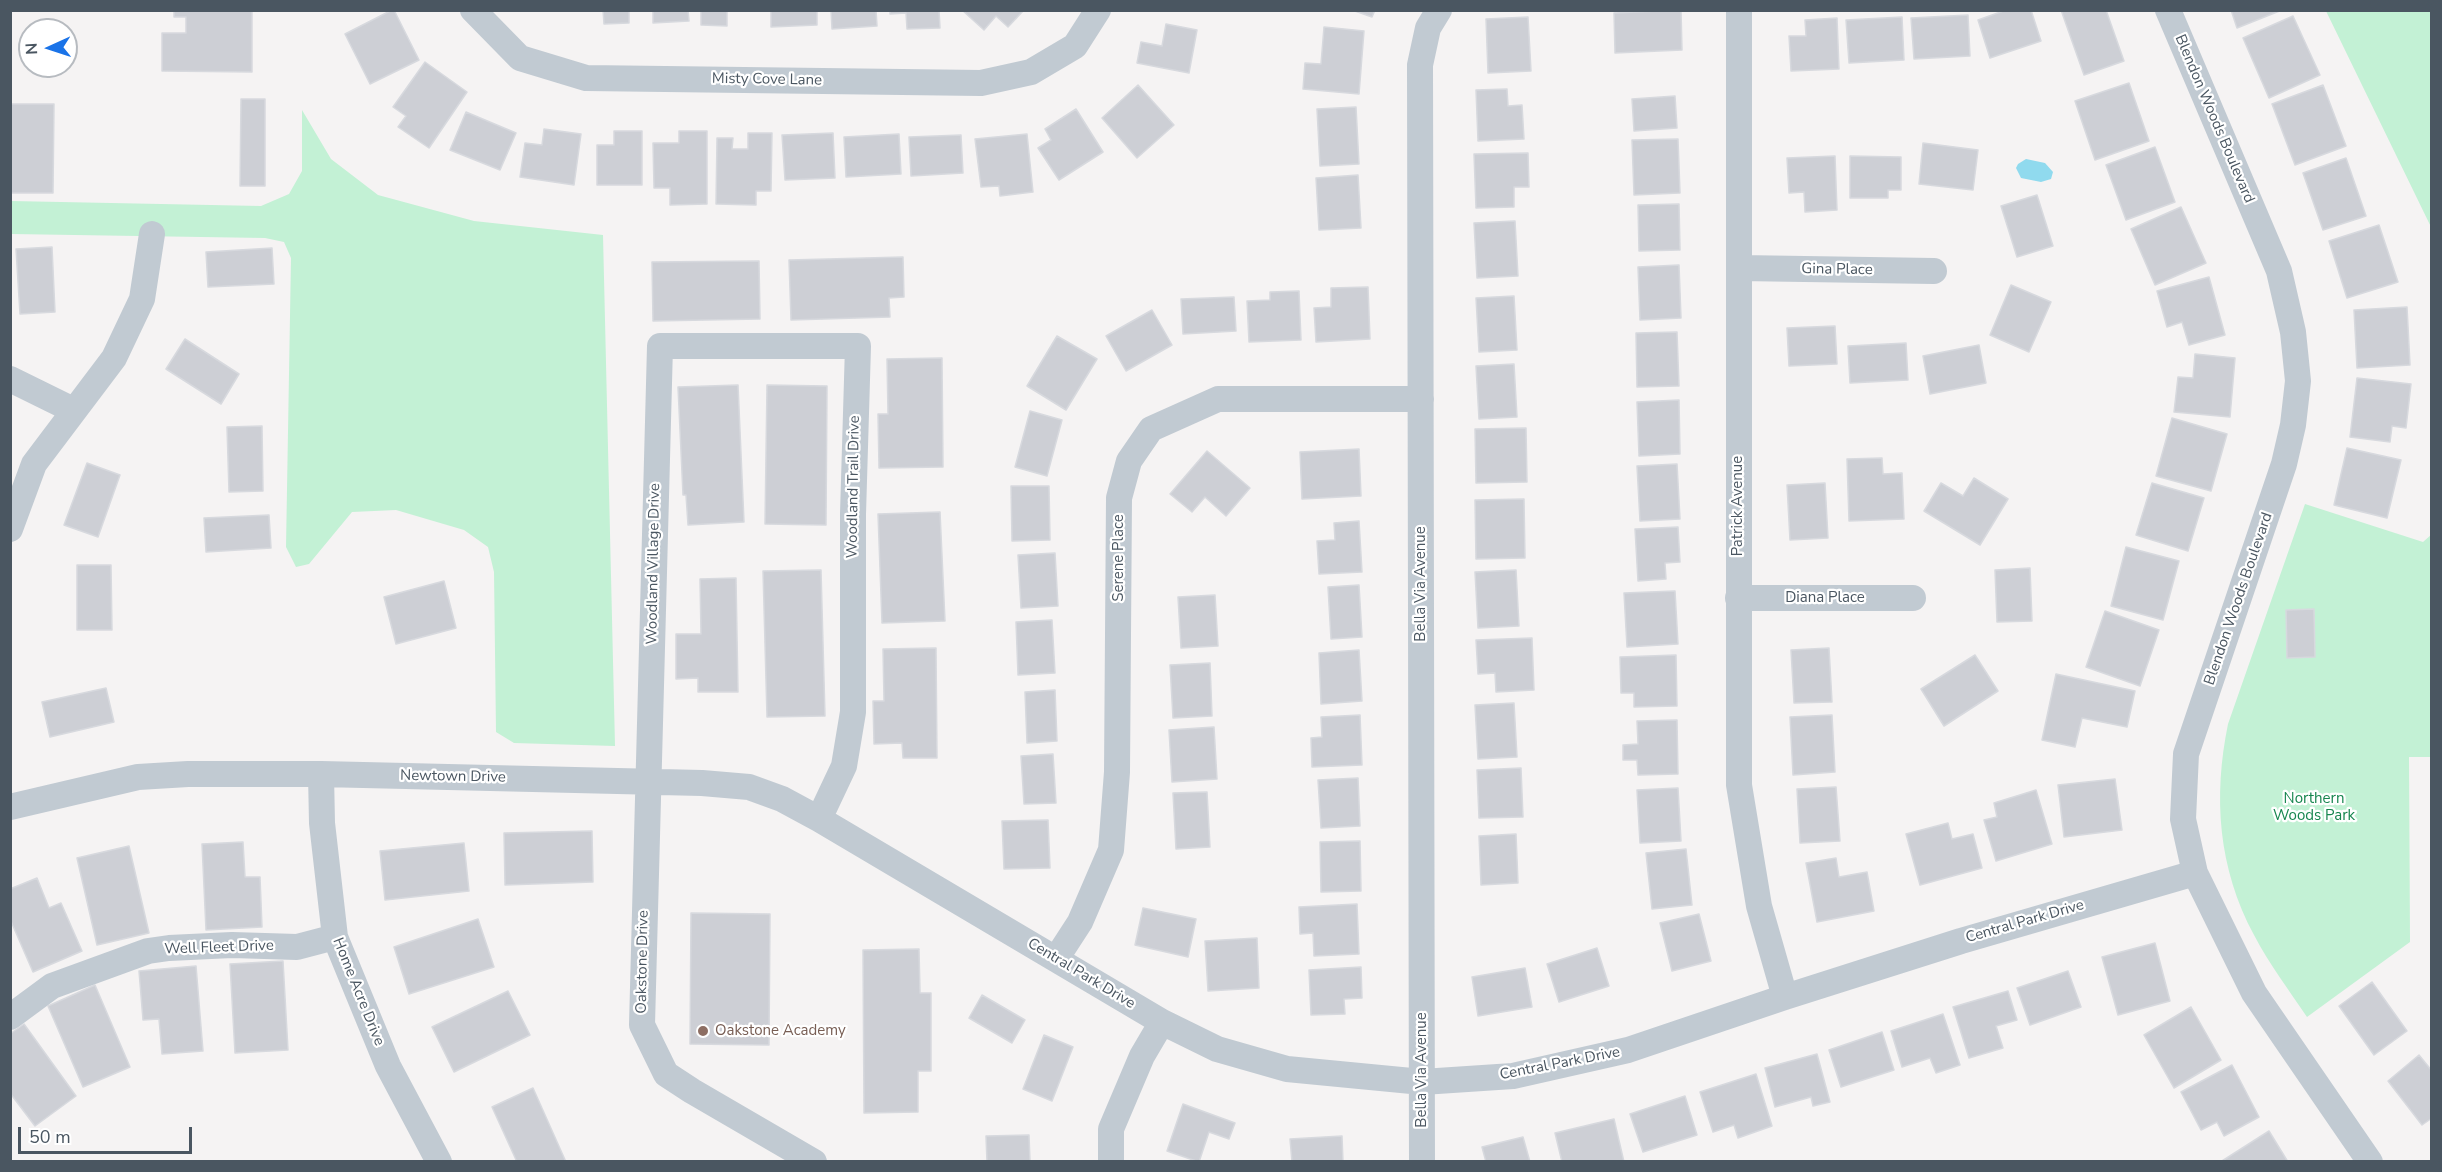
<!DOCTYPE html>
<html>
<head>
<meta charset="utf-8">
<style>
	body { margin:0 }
	#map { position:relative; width:2442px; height:1172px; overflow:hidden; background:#f5f3f3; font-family:"Nunito Sans",sans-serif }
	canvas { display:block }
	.frame { position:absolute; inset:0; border:12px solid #4a5661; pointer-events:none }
	.north { position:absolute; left:18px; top:18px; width:60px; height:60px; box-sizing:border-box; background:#fff; border:2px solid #b7bbc0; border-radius:50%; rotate:267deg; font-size:16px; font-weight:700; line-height:24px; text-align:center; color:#4a5661 }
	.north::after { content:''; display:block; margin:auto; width:21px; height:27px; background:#1a73e8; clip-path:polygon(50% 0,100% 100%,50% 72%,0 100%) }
	.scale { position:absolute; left:18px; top:1127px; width:174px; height:27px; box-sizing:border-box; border:3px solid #4a5661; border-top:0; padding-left:8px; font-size:18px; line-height:21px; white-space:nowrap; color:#4a5661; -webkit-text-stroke:4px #fff; paint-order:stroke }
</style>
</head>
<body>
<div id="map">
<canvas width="2442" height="1172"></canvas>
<div class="frame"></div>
<div class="north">N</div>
<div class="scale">50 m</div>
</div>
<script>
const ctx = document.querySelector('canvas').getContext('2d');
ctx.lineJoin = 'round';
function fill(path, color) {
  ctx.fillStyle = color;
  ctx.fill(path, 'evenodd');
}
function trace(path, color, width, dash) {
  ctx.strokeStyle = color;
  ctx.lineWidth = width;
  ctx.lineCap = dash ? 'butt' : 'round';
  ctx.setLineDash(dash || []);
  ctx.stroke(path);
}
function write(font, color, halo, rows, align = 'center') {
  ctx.font = font + ' "Nunito Sans",sans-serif';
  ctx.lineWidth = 4.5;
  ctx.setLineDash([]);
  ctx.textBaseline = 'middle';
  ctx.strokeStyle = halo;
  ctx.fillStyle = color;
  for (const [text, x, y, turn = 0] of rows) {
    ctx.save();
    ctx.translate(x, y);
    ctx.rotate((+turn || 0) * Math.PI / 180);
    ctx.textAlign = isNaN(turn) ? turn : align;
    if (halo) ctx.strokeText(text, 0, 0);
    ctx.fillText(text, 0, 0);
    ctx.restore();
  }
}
fill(new Path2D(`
	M2326,11H2431V227Z
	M302,110L331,159L378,195L474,221L603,235L615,746L514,743L496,732L494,572L488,547L464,530L396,510L352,512L309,564L296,567L286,547L291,258L284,242L265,238L11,234V201L261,206L289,194L302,171Z
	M2305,504L2423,542L2432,534L2431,757H2409L2410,942L2307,1017C2289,990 2269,964 2254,935C2218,868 2213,797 2228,724Z`), '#c3f1d5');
fill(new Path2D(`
	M2026,159L2045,163L2053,172L2051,179L2041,182L2021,178L2016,168L2018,164Z`), '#90daee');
const building = new Path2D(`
	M174,10H252V72L162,71V33H186V17H174Z
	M392,10H394L419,60L370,84L345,34Z
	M603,10H629V23L604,24Z
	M653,10H688L689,21L653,23Z
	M701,10H727V26L701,25Z
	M771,10H817V25L771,27Z
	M831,10H876L877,26L832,29Z
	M890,10H939L940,28L907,29L906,13L890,14Z
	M962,10H1024L1008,27L996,16L984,30Z
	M1352,10H1375L1372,17Z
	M1681,10L1682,50L1615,53L1614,13Z
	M2006,10H2031L2041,41L1990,58L1978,20Z
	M2061,10H2106L2124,61L2084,75Z
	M2231,10H2282L2237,28Z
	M1968,15L1970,56L1914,59L1911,18Z
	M2293,16L2320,75L2269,98L2243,38Z
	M1528,17L1531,71L1488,73L1486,19Z
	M1902,17L1904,60L1849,63L1846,20Z
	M1837,18L1839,69L1791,71L1789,36H1806L1805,20Z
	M1166,24L1197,30L1189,73L1137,63L1141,42L1162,46Z
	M1324,27L1364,31L1359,94L1303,89L1305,63L1321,64Z
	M425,62L467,92L429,148L398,127L406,116L393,107Z
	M2129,83L2149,141L2095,160L2075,101Z
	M1138,85L1174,125L1137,158L1102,118Z
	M2323,85L2346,146L2295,165L2272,104Z
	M1507,89L1508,106L1522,105L1524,139L1478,141L1476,90Z
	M1675,96L1677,128L1634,131L1632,99Z
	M241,99H265V186H240Z
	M10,104H54L53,193H10Z
	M1356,107L1359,164L1320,166L1317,109Z
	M1076,109L1103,152L1059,180L1038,148L1051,140L1045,129Z
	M466,112L516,133L500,170L450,150Z
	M544,129L581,134L574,185L520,177L525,143L542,145Z
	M614,131H642V185H597V145H614Z
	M679,131H707V204L670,205V188H654L653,143H679Z
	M748,133H772L771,191H756V205L716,204L717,138H733L732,149H748Z
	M833,133L835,178L785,180L782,135Z
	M899,134L901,174L846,177L844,137Z
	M1027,134L1033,192L1000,196L999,186L981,187L975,139Z
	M961,135L963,173L911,176L909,137Z
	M1678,139L1680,193L1634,195L1632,140Z
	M1923,143L1978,150L1973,190L1919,184Z
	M2155,147L2175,202L2126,220L2106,165Z
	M1528,153L1529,187H1514V207L1476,208L1474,154Z
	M1835,156L1837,210L1805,212L1804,192L1789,193L1787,158Z
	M1850,156L1901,157V190H1888V198H1850Z
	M2346,158L2366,216L2323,230L2303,173Z
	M1358,175L1361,228L1319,230L1316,178Z
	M2037,195L2053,246L2017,257L2001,206Z
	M1679,204L1680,250L1639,251L1638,205Z
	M2181,207L2206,263L2155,285L2131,229Z
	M1515,221L1518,276L1477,278L1474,223Z
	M2379,225L2398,282L2347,298L2329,241Z
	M52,247L55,312L20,314L16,249Z
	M272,248L274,284L208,287L206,252Z
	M903,257L904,297L889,298L890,317L791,320L789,260Z
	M759,261L760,319L653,321L652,262Z
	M1679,265L1681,318L1640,320L1638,267Z
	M2209,277L2225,335L2189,345L2182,322L2167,327L2157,291Z
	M2011,285L2051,302L2029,352L1990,335Z
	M1368,287L1370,339L1316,342L1314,308L1331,307V288Z
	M1299,291L1301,340L1249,342L1247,301L1270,300V292Z
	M1514,296L1517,350L1479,352L1476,298Z
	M1234,297L1236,331L1183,334L1181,299Z
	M2407,307L2410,365L2357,368L2354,310Z
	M1152,310L1172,345L1126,371L1106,336Z
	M1835,326L1837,364L1789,366L1787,328Z
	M1677,332L1679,386L1637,387L1636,333Z
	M1057,336L1097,359L1066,410L1027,386Z
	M185,339L239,374L221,404L166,369Z
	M1906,343L1908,380L1850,383L1848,346Z
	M1979,345L1986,383L1930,394L1923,356Z
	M2195,354L2235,358L2230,417L2174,412L2178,377L2193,378Z
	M942,358L943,467L879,468L878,414H888L887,359Z
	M1514,364L1517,417L1479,419L1476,366Z
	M2357,378L2411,384L2406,428L2392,426L2390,442L2350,437Z
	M738,385L744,522L688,525L686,495H683L678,387Z
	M767,385L827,386L826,525L765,524Z
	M1679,400L1680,454L1639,456L1637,402Z
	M1030,411L1062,420L1047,476L1015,467Z
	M2172,418L2227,434L2211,491L2156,476Z
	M262,426L263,491L229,492L227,427Z
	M1526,428L1527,482L1476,483L1475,429Z
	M2347,448L2401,460L2387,518L2334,505Z
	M1359,449L1361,496L1302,499L1300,452Z
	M1207,451L1250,488L1226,516L1205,497L1192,512L1170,494Z
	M1882,458L1883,474L1902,473L1904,519L1849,521L1847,459Z
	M87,463L120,475L98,537L64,525Z
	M1677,464L1680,519L1640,521L1637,466Z
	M1974,478L2008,499L1980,545L1924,511L1941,483L1963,496Z
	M1825,483L1828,538L1790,540L1787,485Z
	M2152,483L2204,498L2188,551L2136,535Z
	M1011,486H1049L1050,540L1012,541Z
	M1524,499L1525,558L1476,559L1475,500Z
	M940,512L945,621L882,623L878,514Z
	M269,515L271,548L206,552L204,518Z
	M1359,521L1362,572L1319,574L1317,541L1335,540L1334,523Z
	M1678,527L1680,562L1665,563L1666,579L1638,581L1635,529Z
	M2126,547L2179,561L2163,620L2111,606Z
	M1055,553L1058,606L1021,608L1018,555Z
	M77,565H111L112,630H77Z
	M2030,568L2032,621L1997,622L1995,570Z
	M821,570L825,716L767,717L763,571Z
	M1516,570L1519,626L1478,628L1475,572Z
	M736,578L738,692H698V678L676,679V634H701L700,579Z
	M444,581L456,628L396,644L384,597Z
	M1359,585L1362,637L1331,639L1328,587Z
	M1675,591L1678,644L1627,647L1624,593Z
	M1215,595L1218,646L1181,648L1178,597Z
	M2314,609L2315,657L2287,658L2286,610Z
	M2105,611L2159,630L2140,686L2086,667Z
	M1052,620L1055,673L1018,675L1016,622Z
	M1532,638L1534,690L1496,692L1495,673L1478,674L1476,640Z
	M936,648L937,758H903L902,743L874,744L873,701H884L883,649Z
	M1829,648L1832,702L1794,703L1791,650Z
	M1359,650L1362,701L1321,704L1319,653Z
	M1676,655L1677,706L1634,707V693H1621L1620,657Z
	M1975,655L1998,691L1944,726L1921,689Z
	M1210,663L1212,716L1173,718L1170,665Z
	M2056,674L2135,691L2127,727L2082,718L2075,747L2042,740Z
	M106,688L114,722L50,737L42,702Z
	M1055,690L1057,741L1027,743L1025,692Z
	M1514,703L1517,757L1478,759L1475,705Z
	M1360,715L1362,765L1312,767L1311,738L1322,737L1321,717Z
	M1832,715L1835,772L1793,775L1790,717Z
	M1677,720L1678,774L1638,775L1637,760H1623V745L1638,744L1637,721Z
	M1214,727L1217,779L1172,782L1169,730Z
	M1053,754L1056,803L1024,804L1021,756Z
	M1521,768L1523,817L1479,818L1477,770Z
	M1358,778L1360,826L1321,828L1318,780Z
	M2115,779L2122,830L2064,837L2058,785Z
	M1836,787L1840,841L1800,843L1797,789Z
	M1678,788L1681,841L1640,843L1637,790Z
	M2036,790L2052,844L1996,861L1984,820L1997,817L1994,803Z
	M1207,792L1210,847L1176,849L1173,793Z
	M1048,820L1050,868L1004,869L1002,821Z
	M1948,823L1952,839L1973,834L1982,868L1920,885L1906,834Z
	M592,831L593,882L505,885L504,833Z
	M1516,834L1518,883L1481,885L1479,836Z
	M1360,841L1361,891L1321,892L1320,842Z
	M243,842L245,877H260L262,927L206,930L202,844Z
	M464,843L469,891L385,900L380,851Z
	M129,846L149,933L97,945L77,858Z
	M1686,849L1692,905L1652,909L1646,853Z
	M1836,858L1839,877L1867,872L1874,911L1817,922L1806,863Z
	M37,878L49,908L61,903L82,951L33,972L10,919V889Z
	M1357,904L1359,954L1314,956L1313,933L1300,934L1299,907Z
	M1143,908L1196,919L1188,957L1135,945Z
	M691,913L770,914L769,1045L690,1044Z
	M1699,914L1711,961L1672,971L1660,923Z
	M478,919L494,967L409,994L394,947Z
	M1257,938L1259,988L1208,991L1205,941Z
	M2155,943L2170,1001L2118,1015L2102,957Z
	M1597,948L1609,986L1559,1002L1547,964Z
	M919,949L920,993H931V1071H918V1112L864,1113L863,950Z
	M283,961L288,1050L235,1053L230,964Z
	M196,966L203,1051L162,1054L159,1019L143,1020L139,971Z
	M1361,967L1362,998L1344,999L1345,1014L1311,1015L1309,970Z
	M1525,968L1532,1007L1478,1016L1472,977Z
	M2068,971L2081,1007L2030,1025L2017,988Z
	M2372,982L2407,1031L2374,1055L2339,1006Z
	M95,985L130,1067L83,1087L48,1006Z
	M508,991L530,1035L454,1072L432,1027Z
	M2008,991L2017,1020L1996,1026L2003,1048L1969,1058L1953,1007Z
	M982,995L1025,1020L1012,1043L969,1018Z
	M2191,1007L2221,1060L2174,1088L2144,1035Z
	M1943,1014L1960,1065L1936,1073L1930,1058L1902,1067L1891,1031Z
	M24,1024L76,1096L35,1126L10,1093V1034Z
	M1882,1032L1894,1070L1841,1087L1829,1050Z
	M1044,1035L1073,1047L1052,1101L1023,1089Z
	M1817,1054L1830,1102L1813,1106L1811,1097L1775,1107L1765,1068Z
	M2419,1055L2432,1071V1118L2422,1125L2388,1081Z
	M2232,1065L2259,1117L2224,1136L2217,1122L2201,1130L2181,1092Z
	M1756,1074L1772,1126L1738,1138L1734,1125L1713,1132L1700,1092Z
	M533,1088L566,1162H517L492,1107Z
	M1685,1096L1697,1135L1643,1152L1630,1114Z
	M1183,1104L1235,1123L1229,1139L1209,1132L1199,1162L1167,1151Z
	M1614,1119L1624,1162H1562L1555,1133Z
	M2269,1131L2288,1162H2223L2222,1161Z
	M1029,1135L1030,1162H987L986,1136Z
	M1342,1136L1343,1162H1292L1290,1139Z
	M1523,1137L1530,1162H1486L1482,1147Z`);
fill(building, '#cdcfd5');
trace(building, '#d7d9de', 1.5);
trace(new Path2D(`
	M473,10L520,58L586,78L981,83L1031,72L1075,46L1098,10
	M1739,10V785L1759,906L1785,997
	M2168,10L2279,271L2293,332L2298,381L2293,425L2284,464L2186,754L2183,819L2195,873L2254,993L2370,1162
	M1740,268L1934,271
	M10,379L73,410
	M10,529L34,464L114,358L142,299L152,234
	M1738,598H1913
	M321,774L322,823L335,937L388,1066L439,1162
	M10,807L138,777L188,774H321L702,783L749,787L782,799L819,819L1162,1022L1217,1049L1287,1069L1422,1082L1513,1076L1628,1050L1785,997L1961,941L2195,873
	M1056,959L1080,922L1111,850L1117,772L1119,498L1129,461L1151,429L1218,399H1421
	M10,1017L52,986L148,951L169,948L232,945L297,947L335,937
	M814,1162L692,1091L666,1074L642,1025L660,346H858L853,514V712L844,766L819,819
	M1111,1162V1129L1142,1056L1162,1022
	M1422,1162L1420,65L1428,28L1439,10`), '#c1cad2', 26);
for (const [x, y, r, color] of [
	[703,1031,6,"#8d6e63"]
]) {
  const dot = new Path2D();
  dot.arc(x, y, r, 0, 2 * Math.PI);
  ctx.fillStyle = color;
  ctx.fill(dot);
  trace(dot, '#fff', 2);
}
write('15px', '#4a5661', '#fff', [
	["Misty Cove Lane",767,80,1],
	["Blendon Woods Boulevard",2214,119,67],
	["Gina Place",1837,270,1],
	["Woodland Trail Drive",854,487,-89],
	["Patrick Avenue",1738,506,-90],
	["Serene Place",1119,558,-90],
	["Woodland Village Drive",654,564,-89],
	["Bella Via Avenue",1421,584,-90],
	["Diana Place",1825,598],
	["Blendon Woods Boulevard",2239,599,-71],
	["Newtown Drive",453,777,1],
	["Central Park Drive",2025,922,-16],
	["Well Fleet Drive",219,948,-2],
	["Oakstone Drive",643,962,-89],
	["Central Park Drive",1081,974,31],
	["Home Acre Drive",358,992,68],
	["Central Park Drive",1560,1064,-11],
	["Bella Via Avenue",1422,1070,-90]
]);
write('15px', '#17864f', '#fff', [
	["Northern",2314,799],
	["Woods Park",2314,816]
]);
write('15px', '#785e54', '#fff', [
	["Oakstone Academy",715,1031]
], 'left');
</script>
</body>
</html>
